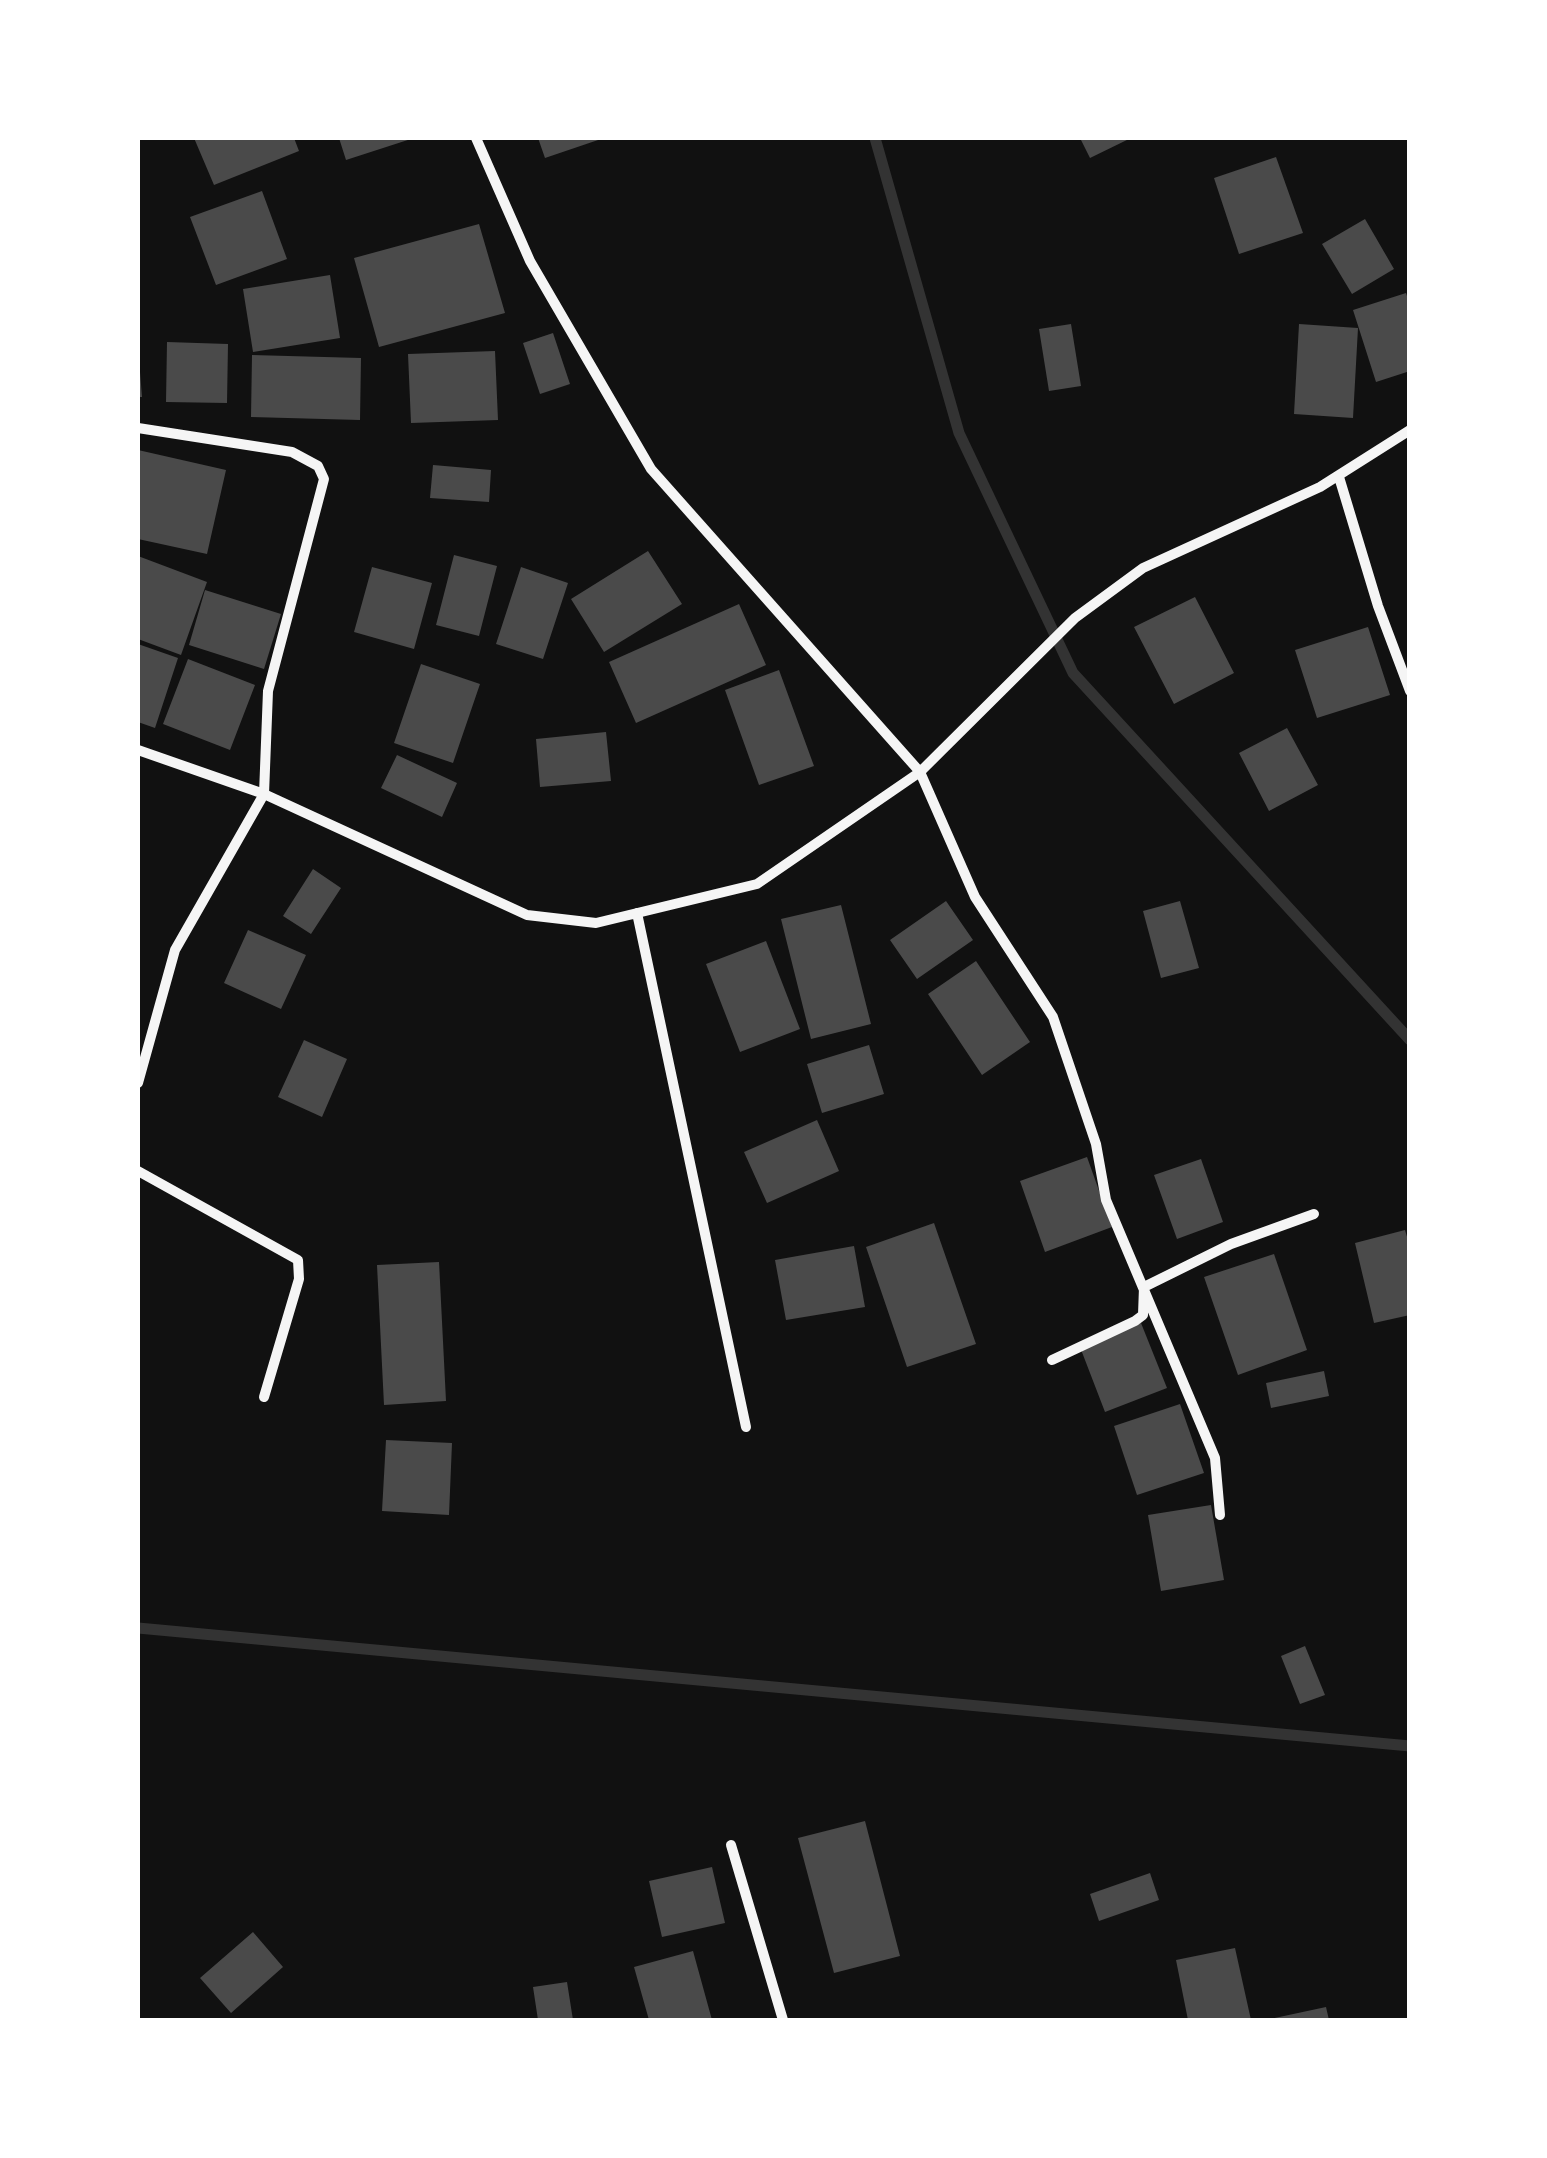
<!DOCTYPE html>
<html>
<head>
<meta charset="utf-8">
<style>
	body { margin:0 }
	#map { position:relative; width:1547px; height:2158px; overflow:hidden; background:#111; font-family:"Asap Condensed",sans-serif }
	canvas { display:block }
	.frame { position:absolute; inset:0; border:140px solid #fff; pointer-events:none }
</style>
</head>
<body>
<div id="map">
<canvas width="1547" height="2158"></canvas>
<div class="frame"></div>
</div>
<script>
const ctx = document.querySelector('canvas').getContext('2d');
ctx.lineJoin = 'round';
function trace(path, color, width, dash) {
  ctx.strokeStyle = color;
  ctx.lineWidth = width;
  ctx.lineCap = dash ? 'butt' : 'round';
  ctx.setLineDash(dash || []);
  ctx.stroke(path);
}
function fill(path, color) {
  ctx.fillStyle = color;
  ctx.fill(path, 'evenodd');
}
trace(new Path2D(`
	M875,138L959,433L1073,673L1410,1040
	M138,1628L1410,1746`), '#333', 11);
fill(new Path2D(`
	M194,138H294L299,151L214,185Z
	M339,138H414L346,160Z
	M538,138H604L545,158Z
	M1080,138H1131L1090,158Z
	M1276,157L1303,233L1239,254L1214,178Z
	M262,191L287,259L216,285L190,217Z
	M1365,219L1394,269L1352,294L1322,244Z
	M479,224L505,313L379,347L354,258Z
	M330,275L340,338L253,352L243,289Z
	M1406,293L1410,305V371L1376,382L1353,310Z
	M1071,324L1081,386L1049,391L1039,329Z
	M1299,324L1358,328L1353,418L1294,414Z
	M553,333L570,384L540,394L523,343Z
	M167,342L228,344L227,403L166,402Z
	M495,351L498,420L411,423L408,354Z
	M252,355L361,358L360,420L251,417Z
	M138,372H140L142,397H138Z
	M138,450L226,470L207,554L138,539Z
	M433,465L491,470L489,502L430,498Z
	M648,551L682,604L604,652L571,599Z
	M454,555L497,566L479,636L436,625Z
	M138,556L207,582L181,655L138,639Z
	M372,567L432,583L414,649L354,632Z
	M521,567L568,583L543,659L496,644Z
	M205,590L281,614L264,669L189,645Z
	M1195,597L1234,673L1174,704L1134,627Z
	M739,604L766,665L636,723L609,662Z
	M1368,627L1390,695L1317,718L1295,650Z
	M138,644L178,658L155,728L138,722Z
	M188,659L255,685L230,750L163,724Z
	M421,664L480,684L453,763L394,743Z
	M779,670L814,766L759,785L725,690Z
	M1287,728L1318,785L1269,811L1239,753Z
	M606,732L611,781L540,787L536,739Z
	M397,755L457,783L442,817L381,788Z
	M313,869L341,888L311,934L283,916Z
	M946,901L973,940L917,979L890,940Z
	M1180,901L1199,968L1161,978L1143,911Z
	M841,905L871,1024L811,1039L781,919Z
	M248,930L306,955L281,1009L224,983Z
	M766,941L800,1029L740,1052L706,964Z
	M976,961L1030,1042L982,1075L928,994Z
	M304,1040L347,1059L322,1117L278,1097Z
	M869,1045L884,1094L822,1113L807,1064Z
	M817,1120L839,1171L767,1203L744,1152Z
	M1087,1157L1112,1227L1045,1252L1020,1181Z
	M1201,1159L1223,1222L1177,1239L1154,1175Z
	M934,1223L976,1344L907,1367L866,1247Z
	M1405,1230L1410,1247V1315L1374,1323L1355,1243Z
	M854,1246L865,1307L786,1320L775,1260Z
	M1274,1254L1307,1350L1238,1375L1204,1277Z
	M439,1262L446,1401L384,1405L377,1265Z
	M1141,1323L1167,1388L1105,1412L1080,1347Z
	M1324,1371L1329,1396L1271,1408L1266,1383Z
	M1180,1404L1204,1473L1137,1495L1114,1426Z
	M386,1440L452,1443L449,1515L382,1511Z
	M1211,1505L1224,1580L1161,1591L1148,1515Z
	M1305,1646L1325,1695L1300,1704L1281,1656Z
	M865,1821L900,1956L834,1973L798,1838Z
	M712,1867L725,1923L662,1937L649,1881Z
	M1150,1873L1159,1900L1099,1921L1090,1894Z
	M253,1932L283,1967L231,2013L200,1978Z
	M1235,1948L1251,2020H1188L1176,1960Z
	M693,1951L712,2020H649L634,1967Z
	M567,1982L573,2020H538L533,1987Z
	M1326,2007L1329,2020H1270V2019Z`), '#4a4a4a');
trace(new Path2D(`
	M476,138L530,261L651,469L920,772L975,897L1053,1017L1096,1144L1106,1200L1215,1458L1220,1515
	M138,428L292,452L318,466L324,479L268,691L264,794L175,950L138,1083
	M1339,477L1378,606L1410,691
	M138,750L264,794L527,915L596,923L757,884L920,772L1075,618L1143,568L1320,487L1410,430
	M637,913L746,1427
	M138,1171L298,1260L299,1279L264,1397
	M1052,1360L1135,1321L1143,1315L1144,1287L1231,1244L1314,1214
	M731,1845L783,2020`), '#f5f5f5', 10);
</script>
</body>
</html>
